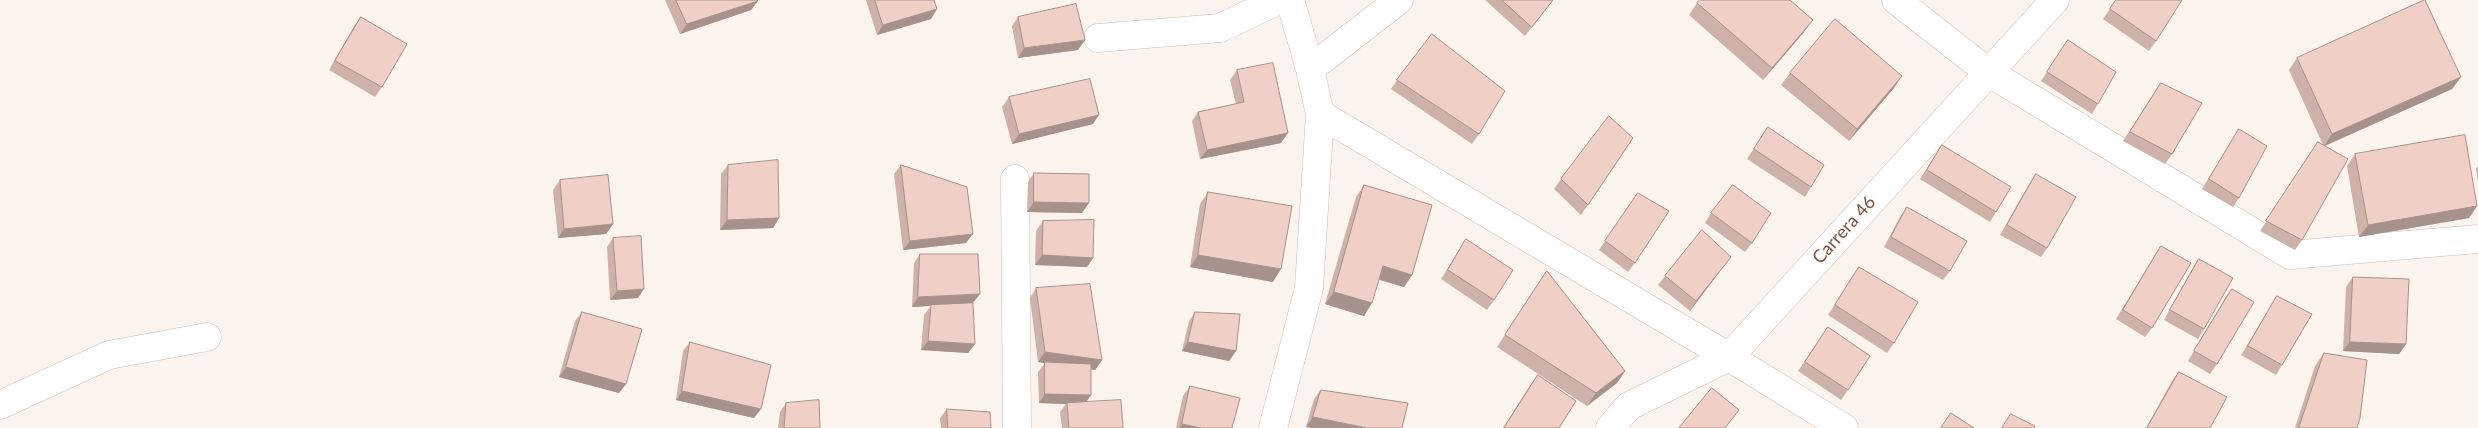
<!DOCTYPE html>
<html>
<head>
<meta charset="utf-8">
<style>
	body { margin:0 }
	canvas { display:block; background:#fbf3ed }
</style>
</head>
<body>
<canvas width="2478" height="428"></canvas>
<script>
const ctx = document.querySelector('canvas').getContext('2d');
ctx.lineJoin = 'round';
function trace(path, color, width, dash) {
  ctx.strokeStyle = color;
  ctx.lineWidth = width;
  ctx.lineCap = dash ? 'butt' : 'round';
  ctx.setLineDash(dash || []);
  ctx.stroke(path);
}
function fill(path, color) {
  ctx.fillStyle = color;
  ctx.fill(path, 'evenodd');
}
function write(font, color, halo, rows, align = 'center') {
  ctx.font = font + ' Lato,sans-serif';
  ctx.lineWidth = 4;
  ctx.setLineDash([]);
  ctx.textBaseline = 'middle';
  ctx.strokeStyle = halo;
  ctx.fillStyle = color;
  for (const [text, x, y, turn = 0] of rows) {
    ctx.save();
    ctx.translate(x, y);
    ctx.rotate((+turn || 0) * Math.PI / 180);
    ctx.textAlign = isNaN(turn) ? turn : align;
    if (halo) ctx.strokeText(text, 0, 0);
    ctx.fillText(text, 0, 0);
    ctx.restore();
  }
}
const street = new Path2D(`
	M1896,0L1988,72L2290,255L2478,239
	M1098,38L1220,28L1279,0
	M1310,69L1399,0
	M1320,114L1729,357L1844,428
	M1015,179L1017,428
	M0,405L109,355L207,337
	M1273,428L1309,288L1320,114L1310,69L1290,0
	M1610,428L1629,406L1729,357L2055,0`);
trace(street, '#d0bcb5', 29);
trace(street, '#fff', 28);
fill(new Path2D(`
	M665,0H757L758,1L751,10L680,34Z
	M866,0H934L931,19L877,35Z
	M1485,0H1553L1525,36Z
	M2116,0L2156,41L2149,51L2103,19Z
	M1697,3L1804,32L1763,80L1689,15Z
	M361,17L382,87L375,97L329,70L354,26Z
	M1018,17L1078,50L1018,58L1012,26Z
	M2068,40L2098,104L2092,114L2041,81Z
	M2297,58L2461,77L2452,89L2325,146L2302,240L2295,250L2260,231L2318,142L2323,145L2289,70Z
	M1237,70L1281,143L1200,159L1192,121L1198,112L1236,104L1230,80Z
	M1790,73L1894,88L1849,141L1781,85Z
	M1397,80L1479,134L1472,144L1391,89Z
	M2161,83L2172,154L2165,164L2123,141Z
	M1009,97L1093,124L1012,144L1002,107Z
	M1768,127L1811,187L1805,197L1747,159Z
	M2239,129V198L2233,207L2202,189Z
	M1633,138L1581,215L1554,189L1561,179Z
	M1942,145L1996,212L1990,222L1920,179Z
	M2355,154L2477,206L2469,218L2359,237L2347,166Z
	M728,165L779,218L773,228L720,230L721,174Z
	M901,165L966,243L903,250L894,174Z
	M2478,166V182L2476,169Z
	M1034,173L1082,213L1027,212L1028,182Z
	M2036,174L2047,248L2041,257L2000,235L2029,184Z
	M560,180L613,224L606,234L558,238L553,190Z
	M1364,185L1412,275L1404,287L1379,280L1364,316L1325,304L1356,197Z
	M1208,192L1273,282L1190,267L1200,204Z
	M1638,193L1635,263L1628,272L1599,250Z
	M1907,207L1950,271L1943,280L1884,247L1900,217Z
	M1711,213L1752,243L1745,252L1705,223Z
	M1043,221L1093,258L1087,267L1035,265L1036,231Z
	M613,238L638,298L610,300L607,247Z
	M1466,239L1494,300L1487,310L1441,279Z
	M2161,246L2152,328L2145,337L2116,319L2155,255Z
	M920,254L973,303L975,344L968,353L921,350L924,315L931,306L912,307L914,263Z
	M2199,259L2204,329L2198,339L2164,320L2192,269Z
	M1724,266L1690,311L1658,285L1665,276Z
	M1859,267L1894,343L1887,353L1828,315Z
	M1547,271L1625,371L1617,383L1587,406L1497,347Z
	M2353,277L2406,344L2399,354L2343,351L2346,287Z
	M1036,288L1102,360L1095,370L1091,369V395L1086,402L1123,428H1062L1060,412L1066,404L1039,403L1038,372L1045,363L1038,362L1030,298Z
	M2232,289L2217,364L2210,374L2188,361L2225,298Z
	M2277,296L2282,365L2276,375L2241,355L2271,306Z
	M582,312L626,384L619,393L559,377L575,321Z
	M1195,312L1236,351L1229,361L1182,351L1189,321Z
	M1828,327L1848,390L1841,400L1798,371Z
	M690,342L754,418L676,400L683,351Z
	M2324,353L2357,428H2295L2315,366Z
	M2179,372L2210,428H2146L2172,381Z
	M1538,375L1559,428H1503L1529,387Z
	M1190,386L1232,428H1176L1183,396Z
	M1321,390L1408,403L1306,427L1314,399Z
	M786,403L820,428H778L780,412Z
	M947,409L991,428H941L940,418Z`), '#ceb2aa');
fill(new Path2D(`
	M758,1L751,10L680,34L687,24Z
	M937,9L931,19L877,35L883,25Z
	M1813,20L1804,32L1763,80L1772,68Z
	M1085,40L1078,50L1018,58L1024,48Z
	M1902,76L1894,88L1849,141L1857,129Z
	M2461,77L2452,89L2324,146L2332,134Z
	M1099,115L1093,124L1012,144L1019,134Z
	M1288,133L1281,143L1200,159L1207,150Z
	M1034,202L1089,203L1082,213L1027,212Z
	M2477,206L2469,218L2359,237L2368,225Z
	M779,218L773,228L720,230L727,220Z
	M613,224L606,234L558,238L564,229Z
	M973,234L966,243L903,250L910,241Z
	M1042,255L1093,258L1087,267L1035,265Z
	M1198,255L1281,269L1273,282L1190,267Z
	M1731,257L1724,266L1690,311L1696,301Z
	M1383,266L1412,275L1404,287L1375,278Z
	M644,289L638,298L610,300L617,291Z
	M1334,292L1372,303L1364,316L1325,304Z
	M980,294L973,303L912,307L918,297Z
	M928,341L975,344L968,353L921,350Z
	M1188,342L1236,351L1229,361L1182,351Z
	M2350,342L2406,344L2399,354L2343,351Z
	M1045,352L1102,360L1095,370L1038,362Z
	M566,367L626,384L619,393L559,377Z
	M1625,371L1617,383L1587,406L1596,393Z
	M682,391L761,409L754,418L676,400Z
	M1045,394L1091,395L1084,405L1067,403L1066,404L1039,403Z
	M1313,417L1367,428H1312L1306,427Z
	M1182,424L1201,428H1179Z`), '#a7918b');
const building = new Path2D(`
	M676,0H757L758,1L687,24Z
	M875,0H934L937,9L883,25Z
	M1502,0H1553L1532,27Z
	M1700,0H1790L1813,20L1772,68L1697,3Z
	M2116,0H2182L2156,41L2110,9Z
	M2425,0L2461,77L2332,134L2297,58Z
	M1076,4L1085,40L1024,48L1018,17Z
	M361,17L407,44L382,87L335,61Z
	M1835,19L1902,76L1857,129L1790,73Z
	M1432,34L1505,91L1479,134L1397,80Z
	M2068,40L2116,72L2098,104L2047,72Z
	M1273,63L1288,133L1207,150L1198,112L1244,102L1237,70Z
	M1090,79L1099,115L1019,134L1009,97Z
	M2161,83L2202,103L2172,154L2130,132Z
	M1609,116L1633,138L1588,205L1561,179Z
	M1768,127L1824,165L1811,187L1754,149Z
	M2239,129L2267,146L2239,198L2209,179Z
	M2465,135L2477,206L2368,225L2355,154Z
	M2318,142L2348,159L2302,240L2266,221Z
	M1942,145L2011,187L1996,212L1927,170Z
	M778,160L779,218L727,220L728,165Z
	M901,165L967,187L973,234L910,241Z
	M1034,173L1089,174V203L1034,202Z
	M2036,174L2076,197L2047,248L2007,225Z
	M608,175L613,224L564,229L560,180Z
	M1364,185L1432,205L1412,275L1383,266L1372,303L1334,292Z
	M1733,185L1771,213L1752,243L1711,213Z
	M1208,192L1292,206L1281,269L1198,255Z
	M1638,193L1669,211L1635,263L1605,241Z
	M1907,207L1967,241L1950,271L1891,237Z
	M1094,220L1093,258L1042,255L1043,221Z
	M1702,230L1731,257L1696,301L1665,276Z
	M641,236L644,289L617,291L613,238Z
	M1466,239L1513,270L1494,300L1448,270Z
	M2161,246L2191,263L2152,328L2123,310Z
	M920,254H978L980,294L918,297Z
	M2199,259L2233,278L2204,329L2170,310Z
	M1859,267L1918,302L1894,343L1835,305Z
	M1547,271L1625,371L1596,393L1505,335Z
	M2353,277L2409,279L2406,344L2350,342Z
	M1090,284L1102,360L1045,352L1036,288Z
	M2232,289L2254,302L2217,364L2194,351Z
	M2277,296L2312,314L2282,365L2248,346Z
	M973,303L975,344L928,341L931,305Z
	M582,312L642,329L626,384L566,367Z
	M1195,312L1240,314L1236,351L1188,342Z
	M1828,327L1870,356L1848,390L1805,362Z
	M690,342L771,365L761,409L682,391Z
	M2324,353L2367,360L2360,418L2357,428H2299Z
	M1045,362L1091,364V395L1045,394Z
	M2179,372L2227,397L2210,428H2147Z
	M1538,375L1576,401L1559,428H1504Z
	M1190,386L1240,398L1232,428H1201L1182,424Z
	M1712,388L1739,410L1725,428H1679Z
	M1321,390L1408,403L1402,428H1367L1313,417Z
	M819,400L820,428H784L786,403Z
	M1121,400L1123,428H1069L1067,403Z
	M947,409L990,412L991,428H948Z
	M1951,413L1974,428H1941Z
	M2011,414L2035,426L2034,428H2002Z`);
fill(building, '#efcfc6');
trace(building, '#a7918b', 1);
write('18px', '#765750', '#fef8f3', [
	["Carrera 46",1844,230,-48]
]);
</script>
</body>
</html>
